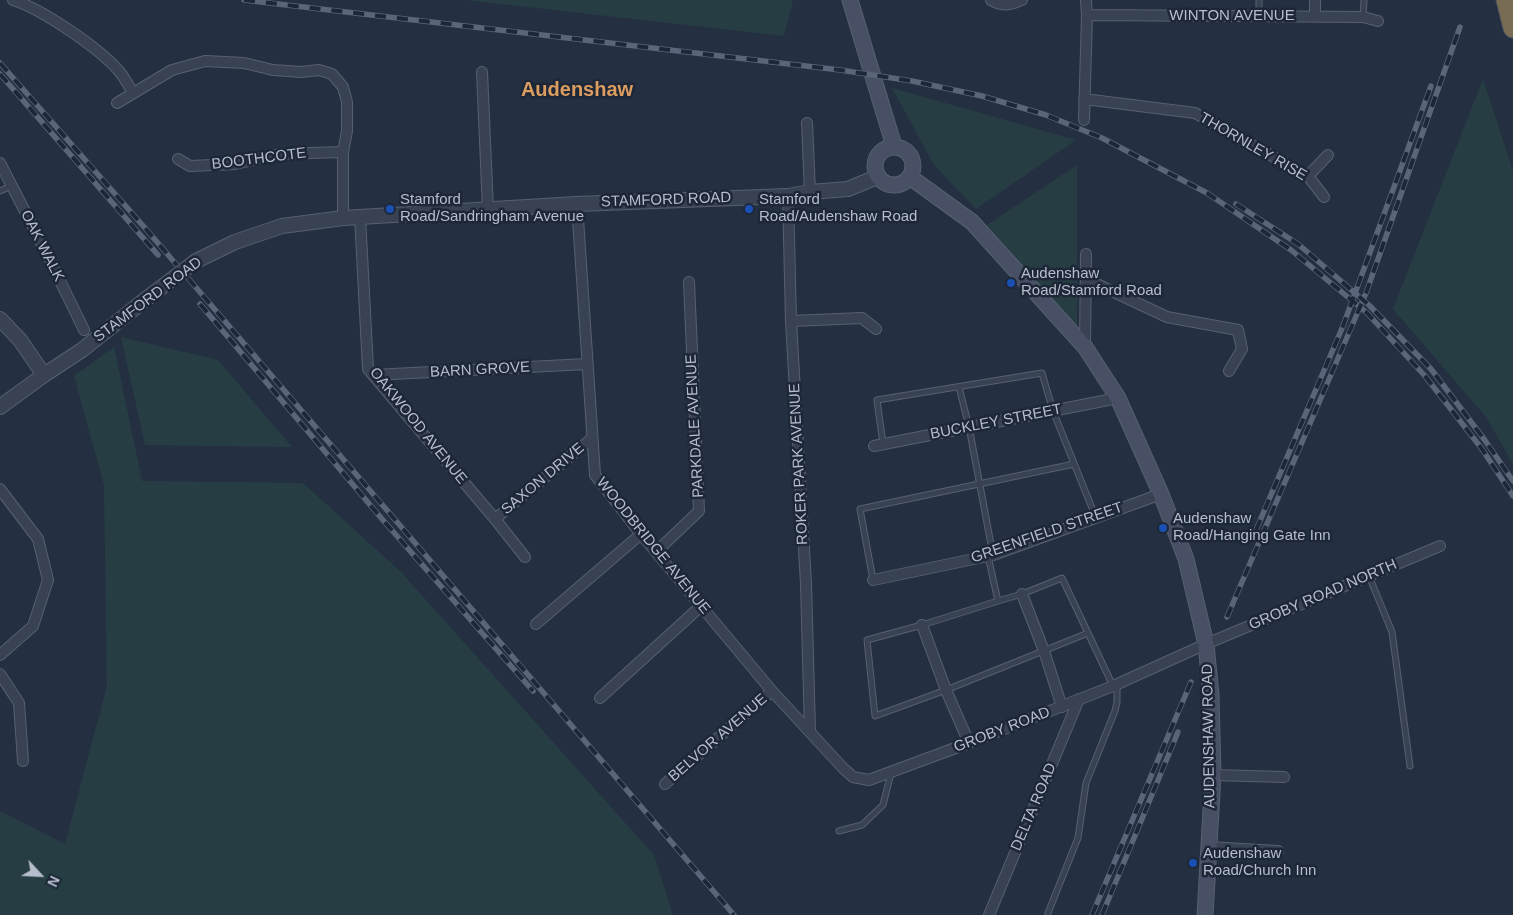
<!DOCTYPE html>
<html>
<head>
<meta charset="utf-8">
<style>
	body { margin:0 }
	#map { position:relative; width:1513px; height:915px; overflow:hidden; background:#243042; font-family:Arial,sans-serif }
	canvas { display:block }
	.north { position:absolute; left:15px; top:850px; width:50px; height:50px; -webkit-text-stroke:4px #1d2737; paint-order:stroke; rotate:115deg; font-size:14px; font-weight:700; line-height:20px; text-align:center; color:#b6bdcc }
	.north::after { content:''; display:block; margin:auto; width:18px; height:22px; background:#b6bdcc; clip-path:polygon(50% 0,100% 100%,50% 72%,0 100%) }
</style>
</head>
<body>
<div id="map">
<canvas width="1513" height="915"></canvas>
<div class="north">N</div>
</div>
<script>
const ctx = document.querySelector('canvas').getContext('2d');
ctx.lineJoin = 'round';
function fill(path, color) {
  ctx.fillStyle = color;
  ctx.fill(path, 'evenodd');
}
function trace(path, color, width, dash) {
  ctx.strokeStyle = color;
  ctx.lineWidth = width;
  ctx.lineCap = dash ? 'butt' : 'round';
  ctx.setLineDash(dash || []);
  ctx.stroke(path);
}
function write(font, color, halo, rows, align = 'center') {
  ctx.font = font + ' Arial,sans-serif';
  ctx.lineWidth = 5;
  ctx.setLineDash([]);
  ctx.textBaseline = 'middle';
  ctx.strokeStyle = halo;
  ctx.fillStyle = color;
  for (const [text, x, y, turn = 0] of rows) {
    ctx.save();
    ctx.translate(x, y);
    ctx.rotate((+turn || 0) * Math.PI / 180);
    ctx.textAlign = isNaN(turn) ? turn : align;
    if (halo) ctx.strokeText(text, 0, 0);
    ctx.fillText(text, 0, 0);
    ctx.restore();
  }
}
fill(new Path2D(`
	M466,0H793L784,36Z
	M1483,79L1513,171V464L1486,417L1393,309Z
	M892,88L1076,140L976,209L934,165Z
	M1077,165V327L987,225Z
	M121,337L218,360L292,447L145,445Z
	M114,347L142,481L303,483L401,572L654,855L673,915H0V811L65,844L107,686L104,485L74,376Z`), '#263e43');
const service = new Path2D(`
	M1259,16V0
	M1363,17L1364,0
	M0,191L11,186
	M959,387L969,427L993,555
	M883,444L877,400L1042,373L1053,411L1096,518
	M988,556L998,601L922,625L867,640L875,716L946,690L1088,633L1062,578L1022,594L998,601
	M1369,576L1392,632L1410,766
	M873,580L860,509L1074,464
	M1088,633L1113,686
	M839,831L862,825L883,805L891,773
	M1048,913L1078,838L1086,783L1115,711L1117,702V685`);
const minor = new Path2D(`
	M13,0C42,9 99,48 119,71C124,77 129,86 133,93
	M991,0C1003,7 1010,5 1022,0
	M1087,15L1363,17L1378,21
	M1315,16V0
	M482,72L488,210
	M1084,99L1195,113L1308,176L1324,197
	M117,103L172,70L205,61L244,63L273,70L301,72L319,70L332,74L343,87L347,102V131L343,152V218
	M1084,120L1087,15L1086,0
	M807,123L810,192
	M178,159L190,166L235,164L280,154L343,152
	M0,163L48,256L84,330
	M1308,176L1328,155
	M788,196L791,321L806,584L810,732
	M577,204L595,475L641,534L772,691L843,768L853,777L869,780L969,743L1113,686L1206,644L1440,546
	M360,216L368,369L495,519L525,557
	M1086,279L1167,317L1238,330L1242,349L1229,371
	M791,321L862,318L876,329
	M1085,347L1086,254
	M373,375L587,364
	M874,446L1118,398
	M0,489L38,539L48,580L33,626L0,655
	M495,519L591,439
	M656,552L699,511L689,282
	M873,580L993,555L1161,494
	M1022,594L1044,651L1062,707
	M536,624L641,534
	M922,625L946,690L969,743
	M0,674L19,703L23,761
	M600,698L701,606
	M1213,775L1284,777
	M665,784L772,691
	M1208,847L1278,851
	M989,915L1079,699`);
const tertiary = new Path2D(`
	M196,261L235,242L282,226L343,218L577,204L788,196L810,192L848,189L877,177
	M0,319L20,340L44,375
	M0,407L44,375L82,350L146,299`);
const secondary = new Path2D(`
	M850,0L894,146
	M875 166a19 19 0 1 1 38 0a19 19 0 1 1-38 0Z
	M910,177L972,222L1085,347L1118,398L1161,494L1186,559L1206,644L1211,695L1213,775L1205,915`);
const motorway = new Path2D(`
	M1506,0L1513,28`);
trace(service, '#57606f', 7);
trace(minor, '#57606f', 12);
trace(tertiary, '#57606f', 16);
trace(secondary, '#57606f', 17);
trace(motorway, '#444d5c', 21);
trace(service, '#394252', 5);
trace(minor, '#394252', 10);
trace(tertiary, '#394252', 14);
trace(secondary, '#475065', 15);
trace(motorway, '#786c55', 19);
const rail = new Path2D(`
	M244,0L840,70L912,81L982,96L1046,115L1102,138L1207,193L1291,250L1367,313L1425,376L1482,449L1513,496
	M0,63L145,228L734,915
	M0,74L158,255
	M1236,204L1298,244L1370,306L1431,369L1484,439L1513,481
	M200,304L382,519L533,691
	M1256,530L1343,326L1431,86
	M1227,617L1366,293L1460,27
	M1092,915L1191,682
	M1102,915L1178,732`);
trace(rail, '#5b6579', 5.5);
trace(rail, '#1d2737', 4, [11]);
const tertiaryBridge = new Path2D(`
	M146,299L196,261`);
trace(tertiaryBridge, '#57606f', 16, []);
trace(tertiaryBridge, '#394252', 14);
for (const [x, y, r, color] of [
	[390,209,5,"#1a4fb4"],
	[749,209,5,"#1a4fb4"],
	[1011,283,5,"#1a4fb4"],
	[1163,528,5,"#1a4fb4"],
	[1193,863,5,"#1a4fb4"]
]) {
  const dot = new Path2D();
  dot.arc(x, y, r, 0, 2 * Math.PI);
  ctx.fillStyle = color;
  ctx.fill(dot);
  trace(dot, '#1d2737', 2);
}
write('15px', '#b6bdcc', '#1d2737', [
	["WINTON AVENUE",1232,16],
	["THORNLEY RISE",1253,147,30],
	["BOOTHCOTE",259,159,-7],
	["STAMFORD ROAD",666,200,-2],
	["OAK WALK",42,246,63],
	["STAMFORD ROAD",148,300,-37],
	["BARN GROVE",480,370,-3],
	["BUCKLEY STREET",996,422,-11],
	["OAKWOOD AVENUE",418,426,51],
	["PARKDALE AVENUE",695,426,-93],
	["ROKER PARK AVENUE",799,464,-93],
	["SAXON DRIVE",543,479,-40],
	["GREENFIELD STREET",1047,533,-19],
	["WOODBRIDGE AVENUE",653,546,51],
	["GROBY ROAD NORTH",1323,595,-23],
	["GROBY ROAD",1002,730,-21],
	["AUDENSHAW ROAD",1209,736,-91],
	["BELVOR AVENUE",718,738,-41],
	["DELTA ROAD",1034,807,-67]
]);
write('15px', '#b6bdcc', '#1d2737', [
	["Stamford",400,200],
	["Road/Sandringham Avenue",400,217],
	["Stamford",759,200],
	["Road/Audenshaw Road",759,217],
	["Audenshaw",1021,274],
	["Road/Stamford Road",1021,291],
	["Audenshaw",1173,519],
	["Road/Hanging Gate Inn",1173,536],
	["Audenshaw",1203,854],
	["Road/Church Inn",1203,871]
], 'left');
write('bold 20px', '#dc9d61', '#1d2737', [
	["Audenshaw",577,90]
]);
</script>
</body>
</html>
